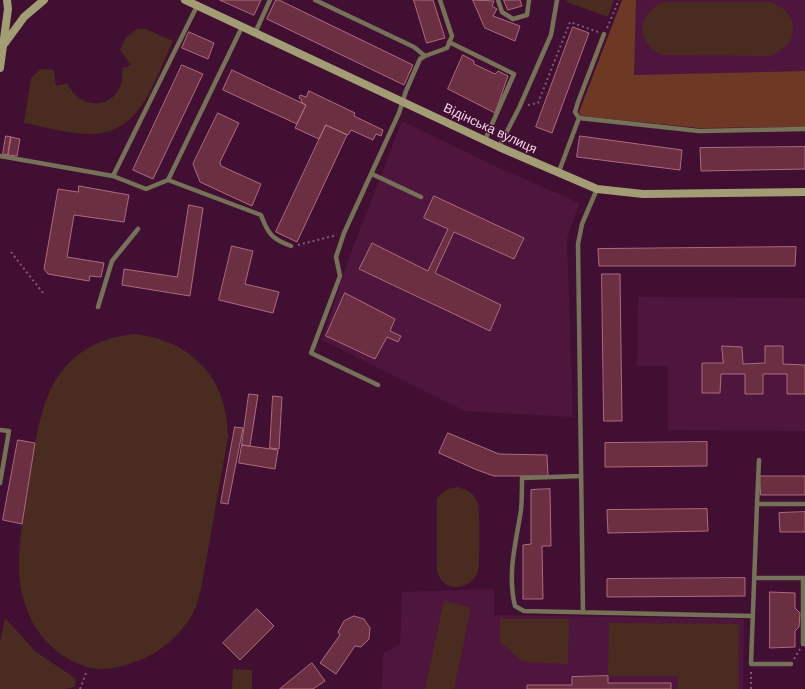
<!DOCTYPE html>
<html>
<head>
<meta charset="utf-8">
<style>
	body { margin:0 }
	canvas { display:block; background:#400f31 }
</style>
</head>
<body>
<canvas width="805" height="689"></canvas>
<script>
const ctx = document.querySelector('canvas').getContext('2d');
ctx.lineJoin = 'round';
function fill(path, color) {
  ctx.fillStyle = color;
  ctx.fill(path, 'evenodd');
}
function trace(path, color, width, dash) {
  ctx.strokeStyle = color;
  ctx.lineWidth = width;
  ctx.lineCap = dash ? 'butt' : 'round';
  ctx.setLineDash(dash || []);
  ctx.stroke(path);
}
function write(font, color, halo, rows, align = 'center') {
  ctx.font = font + ' Helvetica,sans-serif';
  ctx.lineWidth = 3;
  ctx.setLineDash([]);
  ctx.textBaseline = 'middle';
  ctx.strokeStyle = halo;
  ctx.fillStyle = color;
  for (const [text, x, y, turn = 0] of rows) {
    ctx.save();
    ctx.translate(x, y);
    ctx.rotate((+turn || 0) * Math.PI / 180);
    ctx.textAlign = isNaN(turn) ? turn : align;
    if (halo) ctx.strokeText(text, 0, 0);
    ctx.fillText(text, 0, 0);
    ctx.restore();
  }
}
fill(new Path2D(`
	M636,0H805V71L633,75Z
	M402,121L499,168L579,203L567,239L573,417L465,411L322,340L349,258Z
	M638,297L805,298V431L668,430V366H637Z
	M494,589V615L744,619L743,689H382L383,654L400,644L402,592Z`), '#4e163d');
fill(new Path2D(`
	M567,0H614L608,17L567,2Z
	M664,2H771C802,15 800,45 770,56L661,55C635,41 637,13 664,2Z
	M137,29H146L173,41C155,78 142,134 91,134C69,134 45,127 24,123L31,78L40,69L54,70L56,86L67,83C83,117 127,106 122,68L131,65L120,50L126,37Z
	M135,334C193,341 228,379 228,437L201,589C199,595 198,603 195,609C184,633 159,654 135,662C124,666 113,669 102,669C94,670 84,666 76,663C40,647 20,609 19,570C18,539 25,508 30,477C36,440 40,395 66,366C86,345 107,337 135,334Z
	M458,487C468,490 475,494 478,504C480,510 480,566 478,572C474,585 453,593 443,582C440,580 439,575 437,571V498L447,489Z
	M444,600L471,608L454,689H425Z
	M5,618L36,652L72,676L76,680L75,687L65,689H0V643Z
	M500,619H569L568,664L523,662L500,642Z
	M609,623L739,624L738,689H678V676H608Z
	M233,669L252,670V689H232Z`), '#492b1f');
fill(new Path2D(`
	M622,0H636L634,75L805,71V127L699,128L581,116L579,112L582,104Z`), '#6e3924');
const building = new Path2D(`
	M220,0H261L254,15Z
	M276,0H279L413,65L404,85L267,19Z
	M414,0H433L445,38L427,43Z
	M473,0L494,1L492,6L497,9L493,16L520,26L515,41L485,28Z
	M504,0H520L522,6L508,10Z
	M573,27L589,33L552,133L536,127Z
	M189,32L214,43L208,59L182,48Z
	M463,55L474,61V64L495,74L498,71L508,76L495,113L448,89Z
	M182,65L203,74L153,179L133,170Z
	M232,70L306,105L297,124L223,90Z
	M309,91L355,113L354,116L383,130L381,136L376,134L373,140L351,130L348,135L326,125L319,139L295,128L306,105L301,102L302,100L299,98L300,95L306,97Z
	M218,113L239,123L220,162L221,166L261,184L252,206L200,182L193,164Z
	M326,125L347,135L297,242L276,232Z
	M6,136L11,137L8,155L3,154Z
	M580,136L682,150L680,170L577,157Z
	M11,137L20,139L17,156L8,155Z
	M805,147V169L701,171L700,148Z
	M79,186L129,195L124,222L74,215L67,257L104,263L101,277L90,276L89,281L48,274L44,269L58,189L78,192Z
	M434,196L524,238L514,259L454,232L435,273L501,305L490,331L359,269L372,243L428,271L448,229L424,218Z
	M189,205L203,208L190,296L122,285L124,269L177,277Z
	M232,246L253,251L245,284L279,292L273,313L219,300Z
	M796,247L795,266H599L598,249Z
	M602,274H620L622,421H604Z
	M345,293L395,319L390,331L401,336L398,342L387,337L375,359L326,336Z
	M722,346L742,347L743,364L765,363V346H783V364L805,365V394H787V374H763V394H745V374H721L720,393H702V363H723Z
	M249,394L258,395L250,446L242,445Z
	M273,396L282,397L279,449L270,448Z
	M235,427L243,428L228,504L221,503Z
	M448,433L499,454L547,455L548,476H494L477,470L439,453Z
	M18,440L35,443L22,524L3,520Z
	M707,442V466L605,467V443Z
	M242,445L278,450L275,469L239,463Z
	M760,476H805V495H761Z
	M550,489L551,546H542L543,599H523V545L531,544V490Z
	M707,509L708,531L608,533L607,510Z
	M805,512V532H780L779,513Z
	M745,578V596L607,597V579Z
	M770,592L795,593V608L800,613L799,627L795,631V647L770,648Z
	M257,609L274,626L240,660L223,643Z
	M354,616L364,619L370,628L369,639L361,647L355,646L336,674L320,663L340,635L338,632L344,621Z
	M312,663L325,681L313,689H280Z
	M608,676V683H671V689H527V685H572V677Z`);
fill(building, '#6b2f42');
trace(building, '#ae6b7e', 1);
trace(new Path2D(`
	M607,28L619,0
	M528,105L538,103L570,22L598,32
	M298,245L337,235
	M11,252L43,293
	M794,659L800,649
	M80,689L86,673
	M751,689V671`), '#835875', 2, [2, 3]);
trace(new Path2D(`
	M315,0L414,47L425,56L447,48L452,36L440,0
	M498,0L502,12L513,19L527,15L529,0
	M242,27L168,180L261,215C268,234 272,239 291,246
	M255,33L270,0
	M449,42L514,74L485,140
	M579,118L699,131L805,129
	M579,118L575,112L578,102L604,34
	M499,147L519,108L551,35L557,0
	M0,156L113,176L146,189L168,180
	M372,174L421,197
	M558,174L579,118
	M113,176L197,6
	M98,307L112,261L138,229
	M378,385L311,353L340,276L336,257L344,233L399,113L406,91L420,59L425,56
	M0,430L9,431L0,483
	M759,460L757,504H805
	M581,476L522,478C522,489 522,500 521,510C516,542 507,573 515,606L524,611L753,616
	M757,504L751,664H791
	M755,578H805
	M803,578V644H805
	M583,612L578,244L582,224L597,189`), '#757257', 4.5);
trace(new Path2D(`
	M185,0L499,147L597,189L643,194L805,192
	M5,43L24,17L44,0
	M0,68L8,9L7,0`), '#a29d72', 8);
write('13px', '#f6d5e8', '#400f31', [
	["Відінська вулиця",490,129,25]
]);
</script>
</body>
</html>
